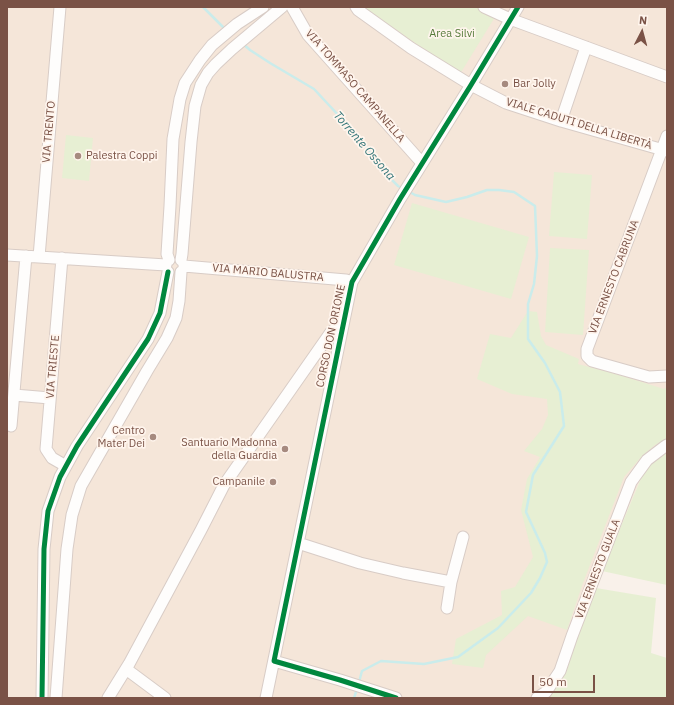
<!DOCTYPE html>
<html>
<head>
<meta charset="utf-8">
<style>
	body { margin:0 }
	#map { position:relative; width:674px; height:705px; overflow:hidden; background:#f9f1ea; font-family:"IBM Plex Sans",sans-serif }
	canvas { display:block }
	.frame { position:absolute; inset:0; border:8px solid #7a5246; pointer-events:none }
	.north { position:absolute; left:622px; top:12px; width:40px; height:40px; -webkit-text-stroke:3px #fff5ed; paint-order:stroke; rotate:6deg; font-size:11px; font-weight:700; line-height:16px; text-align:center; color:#7a5246 }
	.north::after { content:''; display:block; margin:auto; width:14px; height:18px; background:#7a5246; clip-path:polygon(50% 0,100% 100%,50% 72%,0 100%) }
	.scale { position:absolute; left:532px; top:675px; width:63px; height:18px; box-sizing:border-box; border:2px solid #7a5246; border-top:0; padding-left:5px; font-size:12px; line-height:14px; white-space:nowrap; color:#7a5246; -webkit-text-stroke:3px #fff5ed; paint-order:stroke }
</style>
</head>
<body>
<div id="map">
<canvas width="674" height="705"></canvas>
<div class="frame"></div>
<div class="north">N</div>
<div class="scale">50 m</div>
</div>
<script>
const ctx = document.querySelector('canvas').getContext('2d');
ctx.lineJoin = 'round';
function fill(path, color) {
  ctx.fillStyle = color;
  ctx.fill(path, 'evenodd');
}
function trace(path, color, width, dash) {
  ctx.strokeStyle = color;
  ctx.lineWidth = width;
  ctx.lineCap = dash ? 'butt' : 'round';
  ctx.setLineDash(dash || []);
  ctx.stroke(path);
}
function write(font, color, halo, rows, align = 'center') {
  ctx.font = font + ' "IBM Plex Sans",sans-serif';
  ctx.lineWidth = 3.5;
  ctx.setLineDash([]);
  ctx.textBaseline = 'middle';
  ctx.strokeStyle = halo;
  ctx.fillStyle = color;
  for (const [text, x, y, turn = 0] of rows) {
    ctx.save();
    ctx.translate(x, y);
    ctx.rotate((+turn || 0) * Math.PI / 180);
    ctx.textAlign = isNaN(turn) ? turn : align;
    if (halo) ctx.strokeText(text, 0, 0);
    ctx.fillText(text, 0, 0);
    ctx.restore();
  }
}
fill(new Path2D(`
	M7,7H667V451L642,476L603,569L564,675L557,687L546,698H7Z`), '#f5e6d9');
fill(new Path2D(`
	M363,7H477L495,17L460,74Z
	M66,135L93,138L89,181L62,178Z
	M554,172L592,175L587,239L549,236Z
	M412,203L529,237L511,299L394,265Z
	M550,248L589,250L583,335L545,332Z
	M528,311L537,312L541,336L546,345L579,359L578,364L619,375L664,389L667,387V438L655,445L642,456L624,477L583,583L567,630L528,616L486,655L483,668L452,664L456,639L502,615L501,591L515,587L533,557L521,510L527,479L540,457L524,451L542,429L548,415L547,399L512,394L477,379L490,334L511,338Z
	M667,451V585L602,571L642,476C649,464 656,460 667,451Z
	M596,588L656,598L651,653L667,658V698H546L557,687L564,675Z`), '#e7efd3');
trace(new Path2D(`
	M203,7L225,29
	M243,44L250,50L270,63L314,89L340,117L372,154L387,175L398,186L403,189
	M359,682L362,671L381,661L424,664L458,657L498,628L531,593L540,578L547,562L545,553L526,512L533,475L564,426L560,392L545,363L528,339V304L534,284L537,256L535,206L514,192L499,190H487L467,197L446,202L415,195L408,191
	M354,698L357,689`), '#caeceb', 2.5);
const minor = new Path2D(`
	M292,7L308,35L422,163
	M356,7L358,10L411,48L471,85L506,103L561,121L667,151
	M484,7L510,19L667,77
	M561,121L586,47
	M667,136L587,349V356L592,361L649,377L667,376
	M7,255L166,265
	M39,257L60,7
	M62,258L46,449L52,458L66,466
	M169,260L167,254L170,206L173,139L180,99L185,83L200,60L212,45L237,24L263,7
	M181,260L182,254L191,142L195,106L201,85L208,73L216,64L232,49L282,7
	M184,266L346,280L352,282
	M14,395L50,398
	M11,426L26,256
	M298,543L360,563L403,573L451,582
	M447,608L451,582L463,537
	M274,661L340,680L396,698
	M126,669L165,698
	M42,698L44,549L48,511L60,477L77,446L148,339L160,313L168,272
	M56,698L67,549L72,515L81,486L147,371L167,338L176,318L179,301L181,272
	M108,698L129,664L201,530L224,485L331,332L343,323
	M266,698L352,282L400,199L471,85L518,7
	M537,698L546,692L560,671L572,636L631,482L647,460L664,447L667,445`);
trace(minor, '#d8ccc6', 13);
trace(minor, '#fefdfc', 11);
trace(new Path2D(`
	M42,698L44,549L48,511L60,477L77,446L148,339L160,313L168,272
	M396,698L340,680L274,661L352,282L400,199L471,85L518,7`), '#00873e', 5);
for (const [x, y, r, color] of [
	[505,84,4,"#a68a7f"],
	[78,156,4,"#a68a7f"],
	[153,437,4,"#a68a7f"],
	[285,449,4,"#a68a7f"],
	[273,482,4,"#a68a7f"]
]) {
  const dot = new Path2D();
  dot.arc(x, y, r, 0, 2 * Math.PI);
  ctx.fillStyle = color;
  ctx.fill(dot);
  trace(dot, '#fff5ed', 1.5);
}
write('11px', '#567b3a', '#fff5ed', [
	["Area Silvi",452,34]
]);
write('11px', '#7a5246', '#fff5ed', [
	["Bar Jolly",513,84,"left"],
	["Palestra Coppi",86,156,"left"],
	["Centro",145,431],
	["Mater Dei",145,444],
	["Santuario Madonna",277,443],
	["della Guardia",277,456],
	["Campanile",265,482]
], 'right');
write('11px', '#7a5246', '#fff5ed', [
	["VIA TOMMASO CAMPANELLA",355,86,49],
	["VIALE CADUTI DELLA LIBERTÀ",579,124,17],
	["VIA TRENTO",49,132,-85],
	["VIA MARIO BALUSTRA",268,273,5],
	["VIA ERNESTO CABRUNA",614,277,-69],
	["CORSO DON ORIONE",331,336,-78],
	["VIA TRIESTE",53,367,-85],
	["VIA ERNESTO GUALA",598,569,-69]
]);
write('italic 12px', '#35777a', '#fff5ed', [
	["Torrente Ossona",364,146,49]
]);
</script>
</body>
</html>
